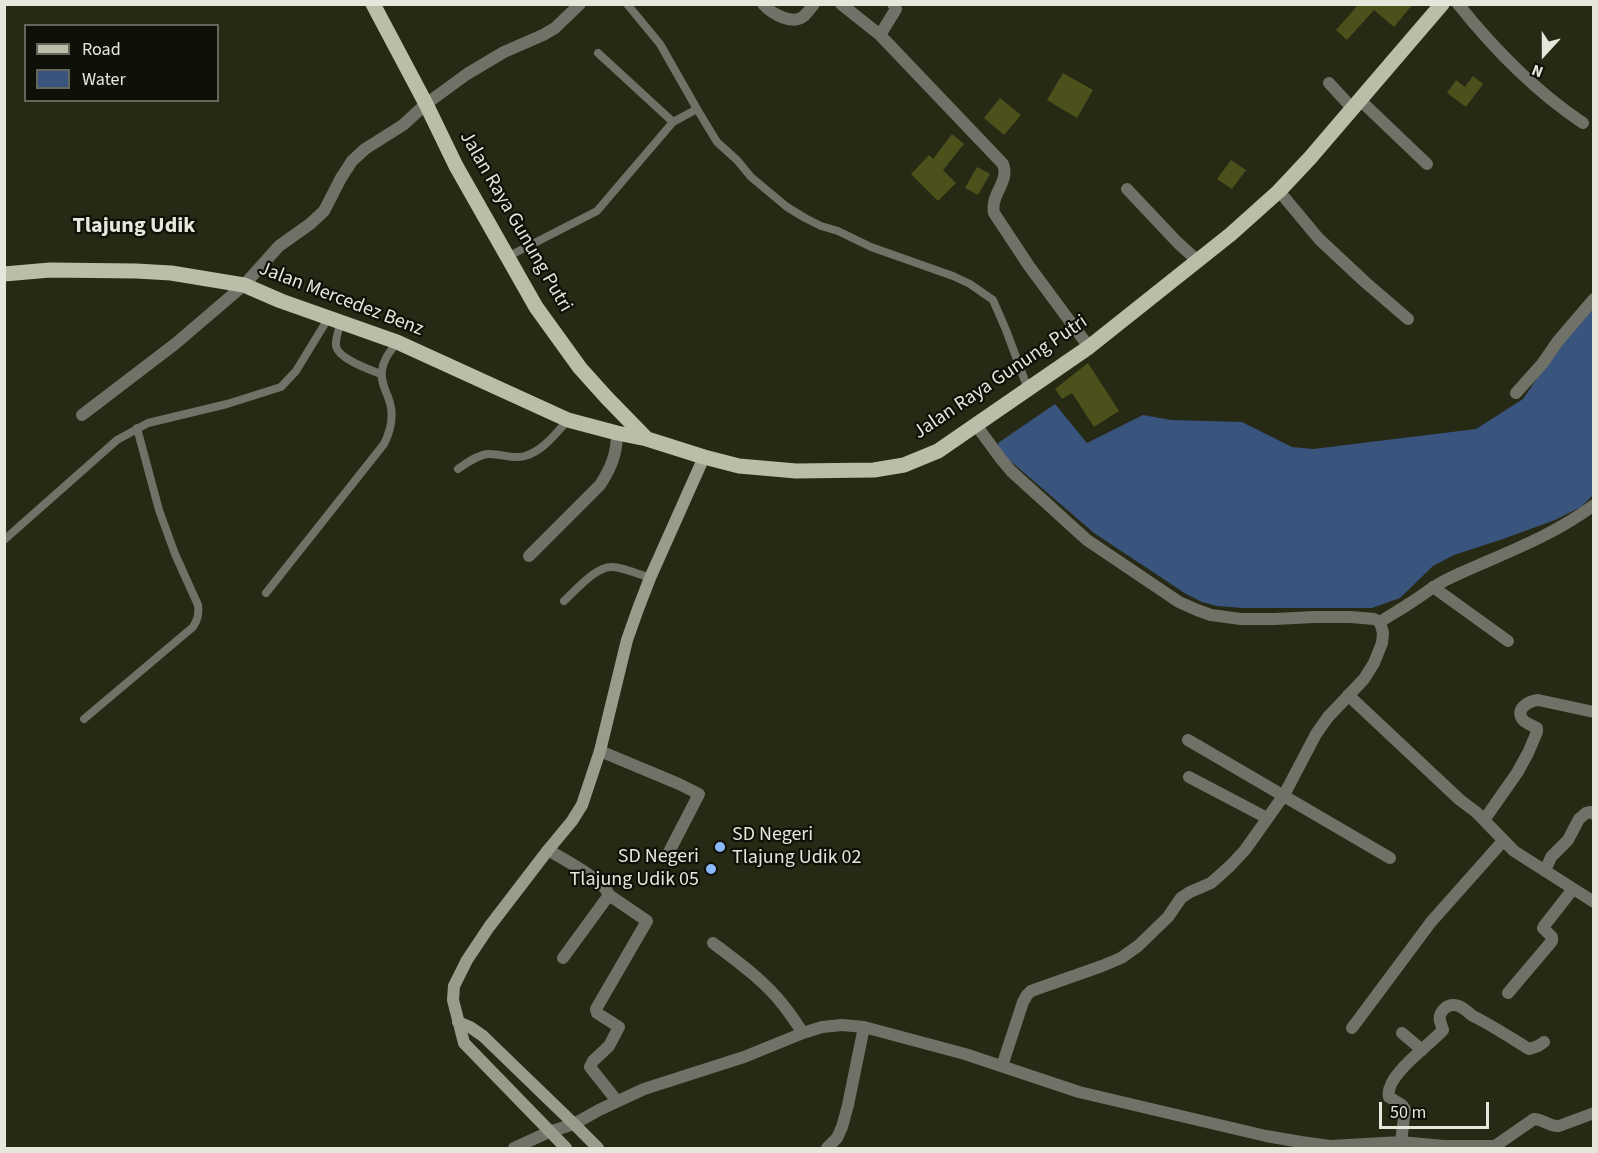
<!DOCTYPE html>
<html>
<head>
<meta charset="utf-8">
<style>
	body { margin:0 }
	#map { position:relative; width:1598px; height:1153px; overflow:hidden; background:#262913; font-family:"Source Sans 3",sans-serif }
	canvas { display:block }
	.frame { position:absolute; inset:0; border:6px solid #e5e7da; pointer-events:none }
	.legend { position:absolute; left:24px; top:24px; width:195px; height:78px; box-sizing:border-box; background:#0f1008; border:2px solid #65665c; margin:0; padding:8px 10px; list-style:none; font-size:18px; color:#e5e7da }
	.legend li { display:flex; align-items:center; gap:12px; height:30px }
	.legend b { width:30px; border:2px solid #65665c }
	.north { position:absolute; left:1514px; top:24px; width:60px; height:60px; -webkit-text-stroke:4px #0f1008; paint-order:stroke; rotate:201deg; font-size:16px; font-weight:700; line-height:24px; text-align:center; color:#e5e7da }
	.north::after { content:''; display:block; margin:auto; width:21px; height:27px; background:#e5e7da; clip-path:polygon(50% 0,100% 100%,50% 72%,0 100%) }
	.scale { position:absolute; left:1379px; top:1102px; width:110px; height:27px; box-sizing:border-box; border:3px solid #e5e7da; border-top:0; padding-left:8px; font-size:18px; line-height:21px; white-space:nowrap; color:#e5e7da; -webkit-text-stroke:4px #0f1008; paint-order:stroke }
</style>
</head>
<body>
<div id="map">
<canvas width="1598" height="1153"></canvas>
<div class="frame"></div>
<ul class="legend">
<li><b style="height:8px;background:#babda7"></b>Road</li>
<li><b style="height:16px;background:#39547d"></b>Water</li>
</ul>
<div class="north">N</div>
<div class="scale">50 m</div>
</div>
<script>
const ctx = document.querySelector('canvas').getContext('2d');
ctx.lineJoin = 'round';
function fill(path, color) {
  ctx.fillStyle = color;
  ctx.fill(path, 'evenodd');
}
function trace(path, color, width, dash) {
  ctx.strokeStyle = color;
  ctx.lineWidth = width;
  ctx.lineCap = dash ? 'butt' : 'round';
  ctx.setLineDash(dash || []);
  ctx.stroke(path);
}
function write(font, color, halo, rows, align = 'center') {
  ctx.font = font + ' "Source Sans 3",sans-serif';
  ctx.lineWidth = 4.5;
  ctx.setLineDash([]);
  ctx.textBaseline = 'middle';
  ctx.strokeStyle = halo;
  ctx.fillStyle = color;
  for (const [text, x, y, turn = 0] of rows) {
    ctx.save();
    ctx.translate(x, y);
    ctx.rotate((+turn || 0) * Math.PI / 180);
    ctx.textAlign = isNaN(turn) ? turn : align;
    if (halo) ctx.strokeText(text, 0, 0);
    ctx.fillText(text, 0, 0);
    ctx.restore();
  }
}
fill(new Path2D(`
	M1593,308V495L1581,507L1555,520L1503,539L1454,555L1433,566L1400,598L1372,608H1243L1217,606L1202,602L1186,594L1094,533L1000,452L998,443L1055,404L1087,443L1143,415L1171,420L1242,422L1292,447L1313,449L1476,429L1523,399L1559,346Z`), '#39547d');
fill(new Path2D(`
	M1359,4H1413L1394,27L1374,10L1347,40L1336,30Z
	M1063,73L1093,90L1077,118L1047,100Z
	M1473,76L1483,84L1466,107L1447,93L1456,80L1465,87Z
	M1000,98L1021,115L1004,135L984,118Z
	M952,134L964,144L943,170L956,183L938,201L911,174L929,155L933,159Z
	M1231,160L1246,170L1232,189L1217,179Z
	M977,167L990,174L978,195L965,188Z
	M1088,363L1119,411L1094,427L1072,393L1062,399L1055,389Z`), '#4c511c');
trace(new Path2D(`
	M627,4L660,44L697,109
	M598,53L673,122
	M507,257L597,211L673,122L697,109L717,142L737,160L751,177L787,207L805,218L821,226L838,231L871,247L953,276L970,284L993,300L1006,330L1028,389
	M341,322C339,329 335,339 336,346C338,359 371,370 381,374
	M458,469C467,463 477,455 488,454C501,453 512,460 525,456C543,451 556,433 568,420
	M4,540L117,440L148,423L227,404L281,387L296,371L329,317
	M266,593L384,444C390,432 394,417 390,403C387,392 380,382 382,371C383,359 391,351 397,342
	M564,601C576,590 597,565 613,567C625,568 638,574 650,578
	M84,719L193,627C198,619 199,614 198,605L175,554L159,510L137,428`), '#707167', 8);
trace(new Path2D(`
	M763,4C771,13 792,26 804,16C807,13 811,8 814,4
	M841,4L880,35L1003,164C1010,182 990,194 994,213L1029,266L1089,347
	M1458,4C1494,49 1535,91 1583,123
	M880,35L896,9L895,6L893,4
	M1329,83L1352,108
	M1360,100L1427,164
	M1127,189L1178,243L1198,261
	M1279,191L1319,239L1365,282L1408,319
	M1516,393L1542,364L1558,341L1594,299
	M82,415L175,344L244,285L279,246L310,224L324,211L341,178L352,161L365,149L403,125L426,104L467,74L504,52L543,35L555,28L580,4
	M976,425L1001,459L1011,471L1087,540L1179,602L1197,610L1211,615L1241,619H1275L1314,617H1351L1374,619L1380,622L1383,633L1382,643L1374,663L1364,679L1328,717L1316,734L1284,795L1245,850L1230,866L1211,883L1190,892L1181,898L1168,917L1138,946L1121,958L1102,966L1031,991L1027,995L1023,1002L1002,1066
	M529,556L600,485C611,468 617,454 617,433
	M1433,587L1508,641
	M1380,622C1389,616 1398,611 1407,605C1422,596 1434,585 1450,578C1499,555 1550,538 1594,505
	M1348,695L1460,800L1476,812L1514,851L1594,902
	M1188,740L1390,858
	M600,751L679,784L699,794L669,852
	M1189,777L1267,818
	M1484,820L1517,773L1528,753L1537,732V728C1533,726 1527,724 1523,720C1514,709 1529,701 1538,700L1594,712
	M548,850C563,859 604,880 609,895L647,921L596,1009L597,1013L619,1027L609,1046L593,1061L590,1067L617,1101
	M1545,871L1551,857L1568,840L1579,819L1586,813L1591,812L1594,814
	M713,943C738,962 765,981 784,1006C791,1015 797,1024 803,1033
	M563,958L609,895
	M1508,993L1552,941V937L1543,928L1544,926L1573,889
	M1352,1028L1431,922L1503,841
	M1402,1033L1422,1050
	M1401,1142L1405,1109L1402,1105L1389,1097C1384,1076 1430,1045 1443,1030C1442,1027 1441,1024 1440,1021C1438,1014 1445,1005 1453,1005C1461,1004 1467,1012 1473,1016C1493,1026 1511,1038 1529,1049L1538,1046L1544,1042
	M514,1148L549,1132L574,1124L599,1110L644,1089L744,1057L803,1033L822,1027L842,1025L864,1027L965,1054L1079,1092L1266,1136L1301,1142L1330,1146L1401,1142L1444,1146H1495L1534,1119C1543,1119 1549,1127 1559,1126L1594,1113
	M827,1148L837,1138L842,1127L848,1105L864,1027`), '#707167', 12);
trace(new Path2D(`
	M458,1022L470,1027L483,1036L574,1124L598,1148
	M566,1148L464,1043L453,1000L454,986L467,960L489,927L548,850L572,821L582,805L600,751L627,640L638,609L650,578L704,457`), '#9a9c8b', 12);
trace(new Path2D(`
	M373,4L426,104L456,166L536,307L580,368L607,398L647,439L704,457L739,466L796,471L874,470L904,465L938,451L1089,347L1231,234L1279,191L1310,158L1442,4
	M4,274L50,270L136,271L171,273L244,285L281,301L397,342L568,420L617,433L647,439`), '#babda7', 15);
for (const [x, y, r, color] of [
	[720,847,6,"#8cb9fc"],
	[711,869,6,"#8cb9fc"]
]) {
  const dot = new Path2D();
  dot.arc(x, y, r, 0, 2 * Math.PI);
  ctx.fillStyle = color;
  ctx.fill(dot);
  trace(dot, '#0f1008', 2);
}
write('20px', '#e5e7da', '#0f1008', [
	["Jalan Raya Gunung Putri",515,222,60],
	["Jalan Mercedez Benz",341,300,21],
	["Jalan Raya Gunung Putri",1001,378,-34]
]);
write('20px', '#e5e7da', '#0f1008', [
	["SD Negeri",732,836],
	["Tlajung Udik 02",732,859],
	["SD Negeri",699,858,"right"],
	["Tlajung Udik 05",699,881,"right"]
], 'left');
write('bold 22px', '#e5e7da', '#0f1008', [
	["Tlajung Udik",134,227]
]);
</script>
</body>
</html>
